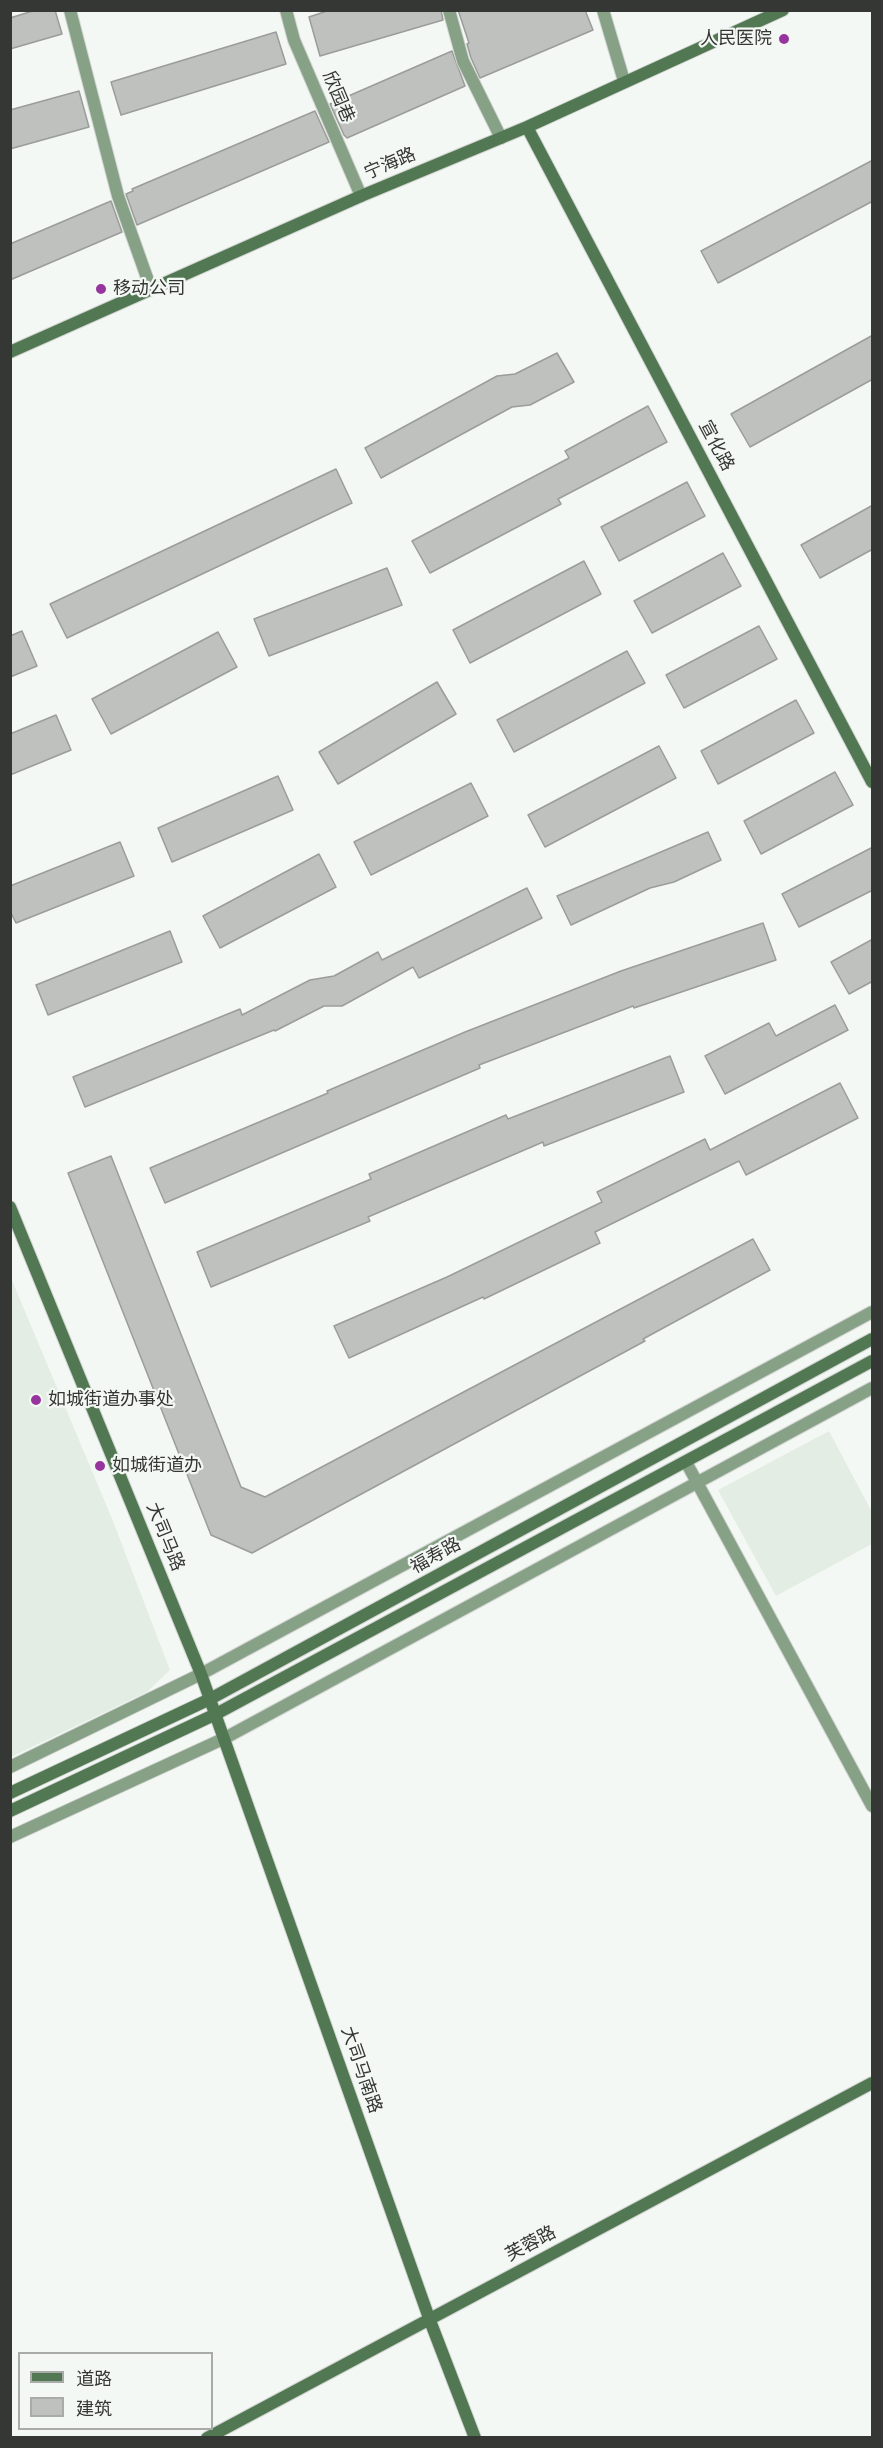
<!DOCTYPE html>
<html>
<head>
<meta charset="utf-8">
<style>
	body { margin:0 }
	#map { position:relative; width:883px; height:2448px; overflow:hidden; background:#f4f8f4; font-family:"Libre Baskerville","Noto Sans SC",serif }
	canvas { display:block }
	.frame { position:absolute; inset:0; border:12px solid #353735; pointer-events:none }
	.legend { position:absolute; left:18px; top:2352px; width:195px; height:78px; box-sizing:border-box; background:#f4f8f4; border:2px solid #a8aba8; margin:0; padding:8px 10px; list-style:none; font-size:18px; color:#353735 }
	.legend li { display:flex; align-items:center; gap:12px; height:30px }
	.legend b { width:30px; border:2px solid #a8aba8 }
</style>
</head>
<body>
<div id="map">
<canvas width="883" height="2448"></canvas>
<div class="frame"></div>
<ul class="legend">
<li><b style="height:8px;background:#517852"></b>道路</li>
<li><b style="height:16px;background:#bec1be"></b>建筑</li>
</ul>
</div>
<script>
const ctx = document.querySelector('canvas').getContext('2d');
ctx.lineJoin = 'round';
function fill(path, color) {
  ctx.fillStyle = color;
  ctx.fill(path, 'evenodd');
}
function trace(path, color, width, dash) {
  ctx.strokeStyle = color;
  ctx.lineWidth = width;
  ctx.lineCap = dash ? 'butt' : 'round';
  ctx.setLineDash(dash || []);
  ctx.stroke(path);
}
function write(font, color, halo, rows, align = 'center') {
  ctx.font = font + ' "Libre Baskerville","Noto Sans SC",serif';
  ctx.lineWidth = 4.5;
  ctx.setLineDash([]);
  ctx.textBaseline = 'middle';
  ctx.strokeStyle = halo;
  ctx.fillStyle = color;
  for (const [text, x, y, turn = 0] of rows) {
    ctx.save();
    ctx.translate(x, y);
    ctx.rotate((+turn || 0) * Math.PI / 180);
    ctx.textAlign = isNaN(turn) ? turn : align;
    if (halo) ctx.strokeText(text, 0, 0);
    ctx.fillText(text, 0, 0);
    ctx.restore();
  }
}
fill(new Path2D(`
	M11,1278L113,1521L170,1670L147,1692L11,1757Z
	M829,1431L872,1512V1544L776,1596L718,1490Z`), '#e4ede4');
const building = new Path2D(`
	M36,10H55L62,34L10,49V18Z
	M330,10H441L443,20L320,56L309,17Z
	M458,10H585L593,30L480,78L471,58L467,44L469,43Z
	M276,32L286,64L121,115L111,82Z
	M452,51L465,86L347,138L344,135L330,104Z
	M79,91L89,127L10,149V110Z
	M315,111L329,142L137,225L126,194L133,191L132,189Z
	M873,160V201L718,283L701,251Z
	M111,201L122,232L10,280V244Z
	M873,335V379L750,447L731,414Z
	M557,353L574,382L530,405L512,407L381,478L365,448L497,376L515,374Z
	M648,406L667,442L558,499L561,504L430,573L412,541L569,458L565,451Z
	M336,469L352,503L67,638L50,604Z
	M687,482L705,516L619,561L601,527Z
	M873,505V549L820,578L801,545Z
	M723,553L741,586L652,633L634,601Z
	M584,561L601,594L470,663L453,630Z
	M387,568L402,605L269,656L254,619Z
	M759,626L777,659L684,708L666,675Z
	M22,631L37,666L10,677V636Z
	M218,632L237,667L111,734L92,699Z
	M627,651L645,683L514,752L497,720Z
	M437,682L456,714L338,784L319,752Z
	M796,700L814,733L718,784L701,751Z
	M56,715L71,750L10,775V734Z
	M659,746L676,778L545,847L528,815Z
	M835,772L853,805L761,854L744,821Z
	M278,776L293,810L172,862L158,828Z
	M471,783L488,816L371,875L354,842Z
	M708,832L721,860L674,882L650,888L571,925L557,896Z
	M120,842L134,876L16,923L10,911V886Z
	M873,847V890L799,927L782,894Z
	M319,854L336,887L220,948L203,916Z
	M527,888L542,918L419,978L413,967L342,1006H324L275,1031L274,1030L85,1107L73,1077L240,1009L242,1015L310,980L334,976L378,952L382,960Z
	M763,923L776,960L634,1008L633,1006L479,1065L480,1068L165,1203L150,1168L328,1093L327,1091L465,1032L621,971Z
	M170,931L182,962L48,1015L36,985Z
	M873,939V981L849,994L831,962Z
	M835,1005L848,1030L725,1094L705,1056L769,1023L776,1036Z
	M670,1056L684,1092L544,1146L543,1142L368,1217L370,1221L211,1287L197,1252L371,1179L369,1174L506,1115L508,1119Z
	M840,1083L858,1118L746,1175L739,1161L595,1232L600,1243L484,1299L483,1297L349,1358L334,1326L447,1277L602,1202L597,1192L705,1139L710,1150Z
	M111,1156L241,1487L265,1497L753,1239L770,1270L643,1339L645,1341L252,1553L211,1535L68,1173Z`);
fill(building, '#bec1be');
trace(building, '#9a9d9a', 1.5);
const street = new Path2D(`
	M70,10L118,196L151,289
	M286,10L294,40L361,196
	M449,10L463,61L501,138
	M603,10L624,81
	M686,1462L872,1806
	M10,1767L201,1674L872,1312
	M10,1837L225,1738L872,1388`);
const secondary = new Path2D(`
	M527,127L872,782
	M10,352L361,196L527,127L783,10
	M10,1207L201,1674L429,2318L475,2438
	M10,1793L210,1699L872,1339
	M10,1811L216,1714L872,1361
	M207,2438L872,2083`);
trace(street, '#d2d5d2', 14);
trace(secondary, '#d2d5d2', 14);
trace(street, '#87a187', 12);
trace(secondary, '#517852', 12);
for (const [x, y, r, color] of [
	[784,39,6,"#96359d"],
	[101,289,6,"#96359d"],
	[36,1400,6,"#96359d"],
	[100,1466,6,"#96359d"]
]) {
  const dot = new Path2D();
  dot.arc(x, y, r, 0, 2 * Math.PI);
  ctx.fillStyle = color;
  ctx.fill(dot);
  trace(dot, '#f4f8f4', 2);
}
write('18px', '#353735', '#f4f8f4', [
	["人民医院",772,39,"right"],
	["移动公司",113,289],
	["如城街道办事处",48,1400],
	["如城街道办",112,1466]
], 'left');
write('18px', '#353735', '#f4f8f4', [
	["欣园巷",338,97,67],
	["宁海路",390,164,-23],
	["宣化路",716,446,62],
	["大司马路",165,1537,68],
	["福寿路",436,1556,-29],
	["大司马南路",361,2070,71],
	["芙蓉路",531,2244,-28]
]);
</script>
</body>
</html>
